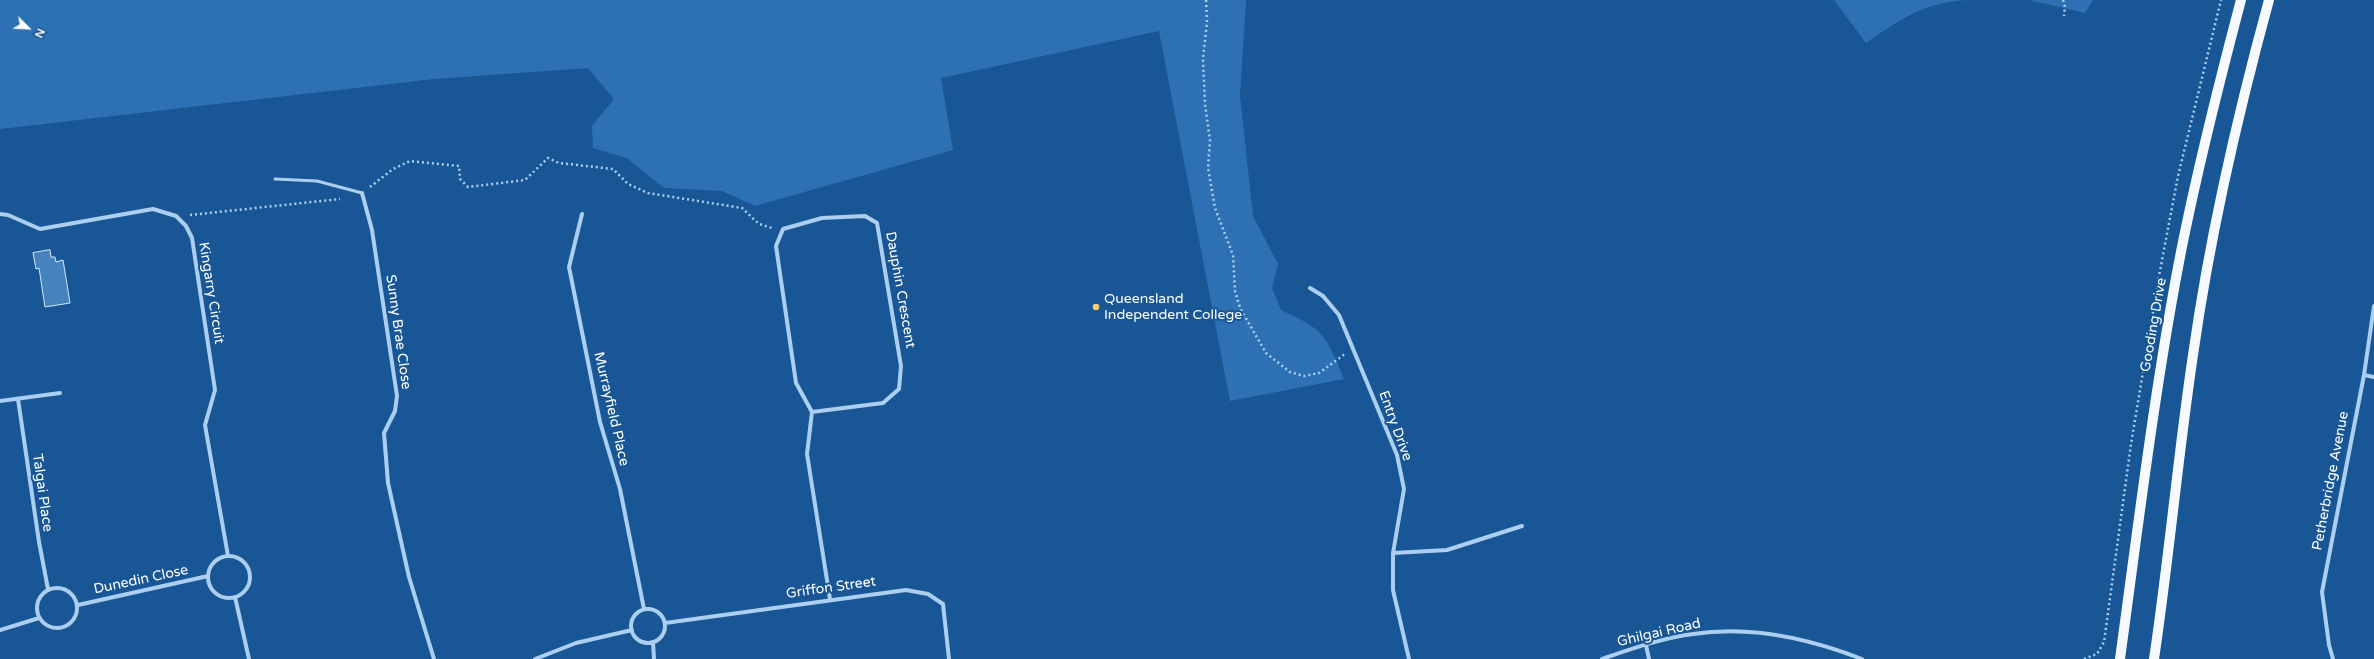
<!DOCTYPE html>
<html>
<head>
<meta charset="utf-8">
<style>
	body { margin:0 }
	#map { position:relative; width:2374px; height:659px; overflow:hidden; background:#195696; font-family:"Varela Round",sans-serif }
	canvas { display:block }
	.north { position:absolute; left:8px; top:8px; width:40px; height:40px; -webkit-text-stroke:3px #195696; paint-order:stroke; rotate:114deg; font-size:11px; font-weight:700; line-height:16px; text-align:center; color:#fff }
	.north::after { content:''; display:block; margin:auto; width:14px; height:18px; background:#fff; clip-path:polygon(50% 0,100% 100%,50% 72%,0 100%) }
</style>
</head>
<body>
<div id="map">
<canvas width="2374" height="659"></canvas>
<div class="north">N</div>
</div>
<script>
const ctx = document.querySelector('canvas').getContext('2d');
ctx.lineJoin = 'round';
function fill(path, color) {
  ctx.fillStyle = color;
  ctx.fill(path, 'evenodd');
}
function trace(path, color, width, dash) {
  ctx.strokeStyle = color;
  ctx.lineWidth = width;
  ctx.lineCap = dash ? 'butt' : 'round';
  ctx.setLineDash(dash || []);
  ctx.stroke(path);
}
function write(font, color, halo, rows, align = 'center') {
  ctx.font = font + ' "Varela Round",sans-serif';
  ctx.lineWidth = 4;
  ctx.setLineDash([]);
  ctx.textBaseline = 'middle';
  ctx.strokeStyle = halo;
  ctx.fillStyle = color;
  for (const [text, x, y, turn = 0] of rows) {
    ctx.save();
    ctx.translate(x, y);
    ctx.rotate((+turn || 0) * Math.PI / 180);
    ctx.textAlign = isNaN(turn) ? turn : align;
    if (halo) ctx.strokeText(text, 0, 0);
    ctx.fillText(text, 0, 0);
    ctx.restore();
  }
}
fill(new Path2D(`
	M0,0H1246L1240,95L1253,216L1278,264L1272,288L1281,310C1326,331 1325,334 1344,379L1230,401L1159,31L941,78L953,150L755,206L722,191L664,188L627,158L593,148L592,126L614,99L588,68L434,79L0,129Z
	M1834,0H1968C1924,2 1901,19 1866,43Z
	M2029,0H2093L2085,13Z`), '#2d71b4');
const building = new Path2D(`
	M50,250L51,257H55L56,262L63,260L70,303L45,307L39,268L36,269L33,253Z`);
fill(building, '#4682be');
trace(building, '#d3e8fb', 1);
trace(new Path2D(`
	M1206,0L1207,22L1203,59L1205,104L1210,140L1208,168L1215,208L1233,255L1235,291L1240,308L1266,353L1290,372L1304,376L1319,373L1345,354
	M2063,0L2065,7L2064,16
	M370,187L393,169L410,161L459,166L460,179L468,187L525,180L548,158L559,163L613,169L628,184L648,193L742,208L759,224L772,228
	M190,215L340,199
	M2084,659L2097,654L2104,642L2131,444L2159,276L2178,176L2221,0`), '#accff0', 2.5, [2, 3]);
trace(new Path2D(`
	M275,179L317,181L362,193`), '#accff0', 3);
trace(new Path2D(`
	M362,193L372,230L397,396L395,411L384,433L388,483L409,577L434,659
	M0,214L8,215L40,229L153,209L176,216L186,226L192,238L215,390L205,425L228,556
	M582,214L569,267L600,422L620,489L644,609
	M1310,288L1323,296L1339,315L1397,455L1404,489L1393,553V590L1409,659
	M2364,375L2374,377
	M18,399L39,542L48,589
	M0,401L60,393
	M812,412L883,403L899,389L901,366L877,223L865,216L822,218L783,229L776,246L796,383L812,412L807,454L830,599
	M1393,553L1447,550L1522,526
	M208 577a21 21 0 1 1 42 0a21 21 0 1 1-42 0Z
	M37 608a20 20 0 1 1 40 0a20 20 0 1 1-40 0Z
	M235,597L249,659
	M78,605L208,576
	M631 626a17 17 0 1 1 34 0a17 17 0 1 1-34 0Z
	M665,623L906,590L928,594L943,604L949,659
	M0,630L39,618
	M653,642L654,659
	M1646,645L1649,659
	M535,659L576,643L632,630
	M1602,659C1631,649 1662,638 1693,634C1751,625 1808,638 1862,659
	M2333,659L2329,645L2322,592L2364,375L2374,306`), '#accff0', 4);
trace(new Path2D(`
	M2120,659C2138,527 2154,394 2179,262C2196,174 2218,87 2241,0
	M2154,659C2169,558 2178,456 2193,355C2210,235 2237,117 2269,0`), '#f6faff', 10);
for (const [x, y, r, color] of [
	[1096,307,4,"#ffcd6c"]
]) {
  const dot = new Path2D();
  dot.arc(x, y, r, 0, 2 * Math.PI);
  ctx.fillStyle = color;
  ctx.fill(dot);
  trace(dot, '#195696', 1.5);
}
write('14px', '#fff', '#195696', [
	["Dauphin Crescent",900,290,80],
	["Kingarry Circuit",211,293,81],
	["Gooding Drive",2154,325,-80],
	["Sunny Brae Close",398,332,82],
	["Murrayfield Place",611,409,77],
	["Entry Drive",1395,426,70],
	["Petherbridge Avenue",2331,481,-79],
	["Talgai Place",42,493,82],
	["Dunedin Close",141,580,-12],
	["Griffon Street",831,588,-8],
	["Ghilgai Road",1659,633,-13]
]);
write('14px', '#fff', '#195696', [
	["Queensland",1104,299],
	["Independent College",1104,315]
], 'left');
</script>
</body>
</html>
